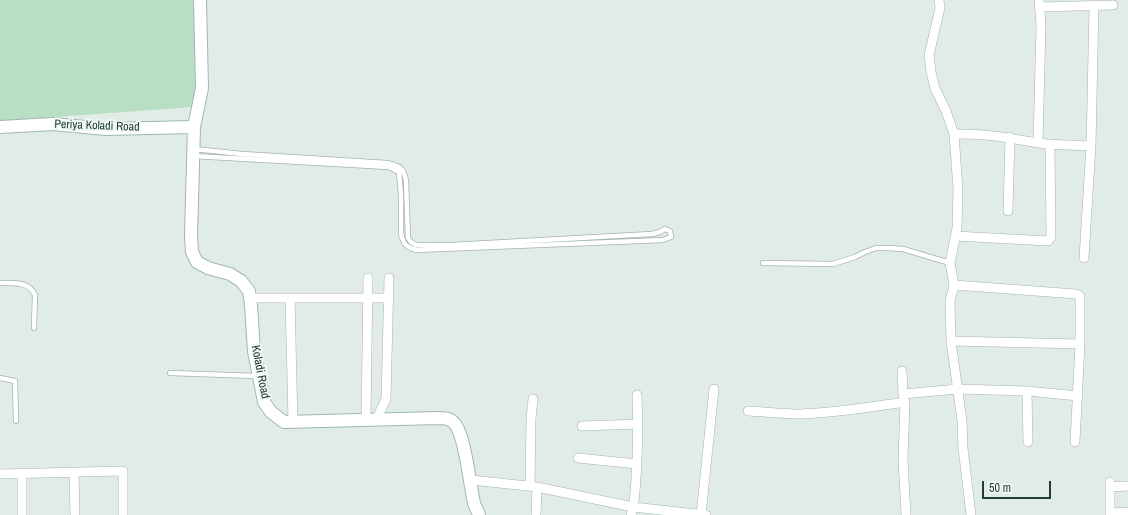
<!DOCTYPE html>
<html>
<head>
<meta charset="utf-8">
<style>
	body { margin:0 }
	#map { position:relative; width:1128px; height:515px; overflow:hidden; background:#e1ece7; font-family:"Archivo Narrow",sans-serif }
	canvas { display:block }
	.scale { position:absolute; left:982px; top:481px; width:69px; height:18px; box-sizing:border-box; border:2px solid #203d35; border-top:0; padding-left:5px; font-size:12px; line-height:14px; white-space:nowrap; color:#203d35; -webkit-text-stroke:3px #f1f8f5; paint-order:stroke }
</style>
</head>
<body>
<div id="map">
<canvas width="1128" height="515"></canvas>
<div class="scale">50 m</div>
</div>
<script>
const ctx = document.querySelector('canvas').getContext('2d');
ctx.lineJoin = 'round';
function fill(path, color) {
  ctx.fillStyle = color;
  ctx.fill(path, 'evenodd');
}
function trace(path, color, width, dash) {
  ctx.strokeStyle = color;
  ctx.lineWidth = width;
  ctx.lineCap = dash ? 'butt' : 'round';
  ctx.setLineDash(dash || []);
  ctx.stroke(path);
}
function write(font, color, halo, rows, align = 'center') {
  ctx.font = font + ' "Archivo Narrow",sans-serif';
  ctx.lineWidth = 4;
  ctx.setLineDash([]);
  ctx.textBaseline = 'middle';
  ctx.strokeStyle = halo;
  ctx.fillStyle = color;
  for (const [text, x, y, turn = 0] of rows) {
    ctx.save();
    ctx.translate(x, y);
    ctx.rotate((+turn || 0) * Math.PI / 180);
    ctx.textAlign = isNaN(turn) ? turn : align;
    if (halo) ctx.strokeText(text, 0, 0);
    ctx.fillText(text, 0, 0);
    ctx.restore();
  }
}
fill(new Path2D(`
	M0,0H202L193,107L0,121Z`), '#b8dec3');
const lane = new Path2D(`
	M193,156L389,167L399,172L401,194V233C403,244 406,247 416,250L663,240L671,237L670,231L665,229L660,232L652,234L452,245H416L411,242L408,238L406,181C404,168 400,166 387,163L242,154L194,149
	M763,263L833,264L855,257L865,252L876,248H887L903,249L950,263
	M0,283C13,283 29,281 35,295L34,328
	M170,373L258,376
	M0,378L15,381L16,421`);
const street = new Path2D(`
	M939,0L940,8L929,55L931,72L935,88L946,111L954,134L958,189L957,228L950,263L954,285L950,301L951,341
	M1040,7L1113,5
	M954,134C983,133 1010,138 1038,143C1055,145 1073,145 1091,146
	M1038,143L1041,25L1039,0
	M1008,211L1010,137
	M955,236L1048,241L1051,237L1050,144
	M1084,258L1091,146L1094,6
	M954,285L1076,294L1080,296V344L1075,442
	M250,298H388
	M290,298L293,422
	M902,371L903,394L905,402L903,460L906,515
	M1027,391L1028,442
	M903,394L958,389L1027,391L1078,396
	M748,411C766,412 783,414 801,414C836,413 870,407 905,402
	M366,420L368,278
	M376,420L386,399L389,278
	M582,426L638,424
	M578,458L637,464
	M74,472L75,515
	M0,474L123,471V515
	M22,474V515
	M471,480L537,487L633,507L706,515
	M1110,482V515
	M530,486L531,419L533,399
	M1110,487L1128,486
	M1110,513L1128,512
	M536,515L537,487
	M631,515C635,503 635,491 636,478C638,450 638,423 637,395
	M701,515L714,389
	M971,515L963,448L962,421L951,341L1080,344`);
const secondary = new Path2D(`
	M200,0L202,88L194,127L191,236L192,252L197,262L208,268L230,274L241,281L249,291L251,305L254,351L264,402L271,412L284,422L438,418C443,418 449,418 453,422C465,431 470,487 474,503C475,507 478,511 479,515
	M0,127L53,124L106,129L194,127`);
trace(lane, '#a3b4ae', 6);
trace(street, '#a3b4ae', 10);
trace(secondary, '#9eb8af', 14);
trace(lane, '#fff', 4.5);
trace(street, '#fff', 9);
trace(secondary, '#fff', 12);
write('12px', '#203d35', '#f1f8f5', [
	["Periya Koladi Road",97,126,2],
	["Koladi Road",260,372,79]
]);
</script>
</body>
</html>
